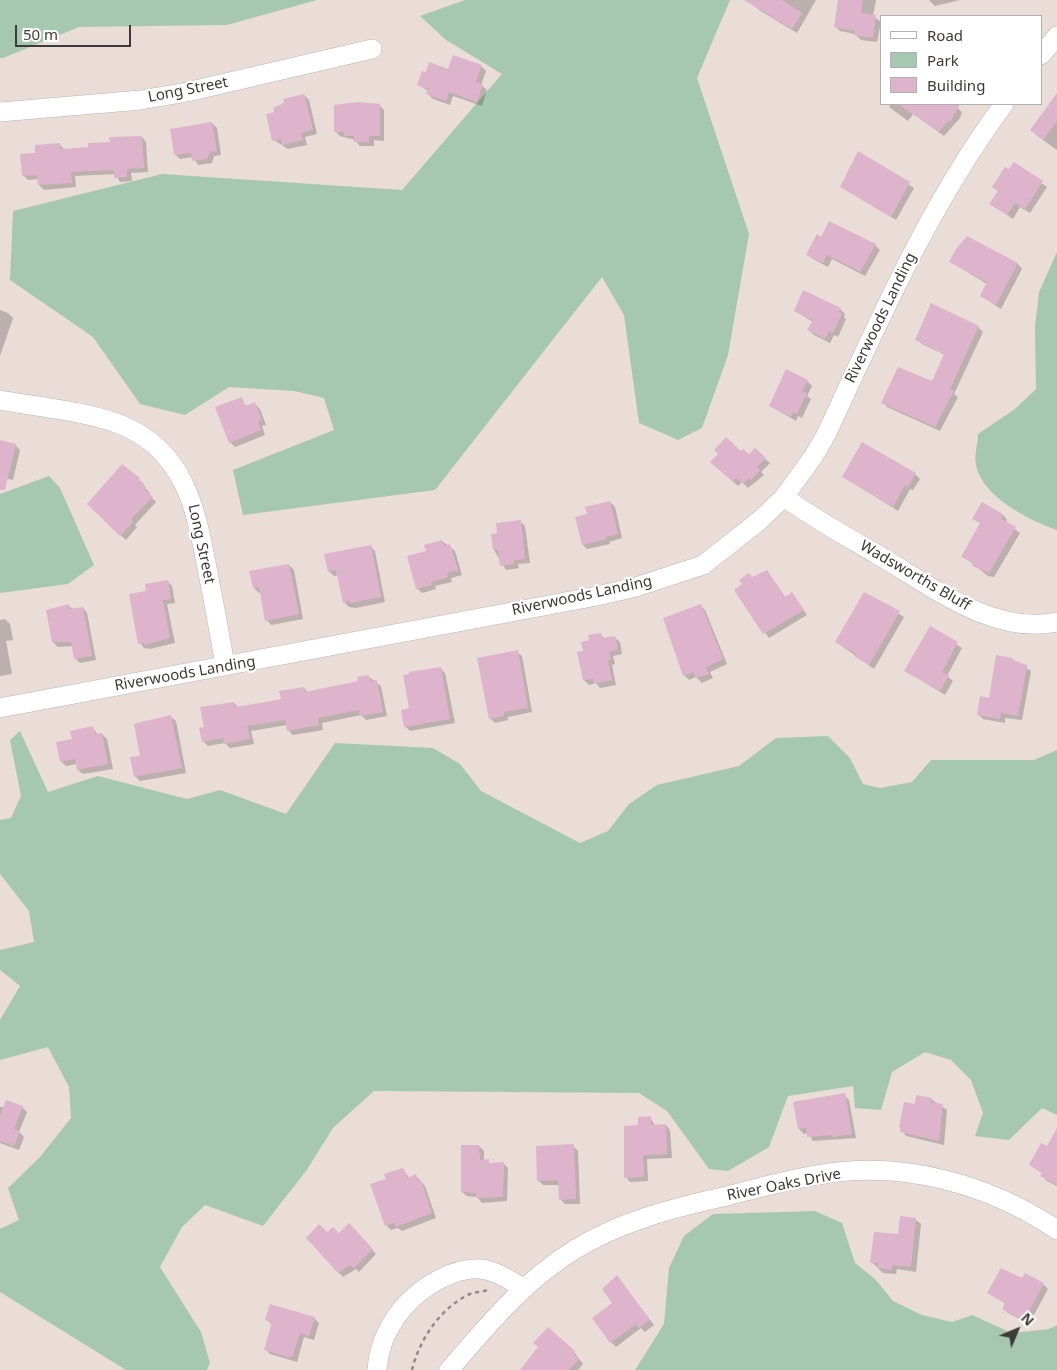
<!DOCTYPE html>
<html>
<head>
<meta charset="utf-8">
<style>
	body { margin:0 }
	#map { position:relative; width:1057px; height:1370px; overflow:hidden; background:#eadcd7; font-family:"Noto Sans",sans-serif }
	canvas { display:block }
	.legend { position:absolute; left:880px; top:15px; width:162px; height:90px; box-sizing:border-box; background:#fff; border:1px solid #b2b0af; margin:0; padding:6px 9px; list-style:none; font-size:15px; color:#3f3937 }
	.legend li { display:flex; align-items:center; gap:10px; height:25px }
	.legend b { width:25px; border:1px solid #b2b0af }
	.north { position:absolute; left:992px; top:1305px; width:50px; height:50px; -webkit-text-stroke:4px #fff; paint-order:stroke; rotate:45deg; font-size:14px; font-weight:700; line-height:20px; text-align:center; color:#3f3937 }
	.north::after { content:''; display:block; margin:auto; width:18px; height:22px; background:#3f3937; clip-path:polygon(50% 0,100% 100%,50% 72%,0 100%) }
	.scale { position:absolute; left:15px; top:25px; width:116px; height:22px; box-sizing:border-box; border:2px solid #3f3937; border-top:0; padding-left:6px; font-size:15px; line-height:18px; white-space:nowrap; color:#3f3937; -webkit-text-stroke:4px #fff; paint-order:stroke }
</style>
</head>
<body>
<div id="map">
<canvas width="1057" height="1370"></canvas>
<ul class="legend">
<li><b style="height:6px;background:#fff"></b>Road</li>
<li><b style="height:14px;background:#a7c8b0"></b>Park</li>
<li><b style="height:14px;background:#deb4cc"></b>Building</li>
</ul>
<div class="north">N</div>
<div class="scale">50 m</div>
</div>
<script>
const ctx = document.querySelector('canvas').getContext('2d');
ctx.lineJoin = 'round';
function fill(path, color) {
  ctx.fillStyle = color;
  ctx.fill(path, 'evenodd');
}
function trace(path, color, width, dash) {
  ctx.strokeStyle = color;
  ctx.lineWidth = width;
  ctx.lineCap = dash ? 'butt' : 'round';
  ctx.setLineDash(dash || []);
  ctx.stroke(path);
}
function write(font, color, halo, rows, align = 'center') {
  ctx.font = font + ' "Noto Sans",sans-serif';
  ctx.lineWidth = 4.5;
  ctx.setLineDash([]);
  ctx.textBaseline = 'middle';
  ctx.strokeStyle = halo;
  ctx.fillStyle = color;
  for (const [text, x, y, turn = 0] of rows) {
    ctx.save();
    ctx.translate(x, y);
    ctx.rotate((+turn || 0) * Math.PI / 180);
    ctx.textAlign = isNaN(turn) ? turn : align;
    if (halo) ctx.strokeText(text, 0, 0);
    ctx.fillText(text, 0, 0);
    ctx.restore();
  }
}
fill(new Path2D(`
	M0,0H317L227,25L79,27L3,58H0Z
	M465,0H730L697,78L749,234L728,355L702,428L678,440L639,423L624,315L602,277L435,490L243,515L233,470L334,430L324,398L294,391L229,387L185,415L140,404L93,337L10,280L13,211L162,174L402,190L502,74L446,40L420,16Z
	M1057,252V530C1029,520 982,497 976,465C974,456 978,443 978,434L1015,409L1036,389L1035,327L1039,292Z
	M49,476L60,488L94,565L68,584L0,593V494Z
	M20,731L48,792L98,776L187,799L220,790L286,814L335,743L433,748L460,764L481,791L580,843L608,831L629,804L657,785L739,766L776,738L828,736L850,758L863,784L880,788L912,782L931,760H1034L1057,750V1115L1042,1108L1009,1140L975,1136L983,1113L971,1080L951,1060L925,1052L892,1072L881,1110L855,1108L853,1086L788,1096L769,1147L728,1171L709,1169L667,1111L639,1093L374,1091L333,1128L306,1171L263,1226L205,1205L182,1227L160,1267L201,1332L210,1363L207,1370H126L0,1292V1229L19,1220L8,1188L40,1157L71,1118L69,1087L48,1047L0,1060V1020L20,986L0,970V950L34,942L29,911L0,874V820L11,818L21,796L10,740Z
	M815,1211L842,1223L855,1263L875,1279L893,1301L922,1315L952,1322L972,1315L1012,1333L1049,1329L1057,1325V1370H635L664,1324L669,1268L684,1236L713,1214Z`), '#a7c8b0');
fill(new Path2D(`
	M757,0H816L797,33L759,10L754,5Z
	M839,0H876L873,16L881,22L877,42L861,40L855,34L840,31L835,26Z
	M929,0H960L935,6Z
	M481,66L486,71L481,85L487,90L482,106L453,96L450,105L433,99L428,94L429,91L418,85L427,74Z
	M304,95L309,100L317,134L305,137L307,145L288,149L274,140L276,113Z
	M1057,102V150L1036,135Z
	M891,104H953L962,112L960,118L944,136L913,114L908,121L889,107Z
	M379,105L384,110V141L374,140V146H360L355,140L340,136L335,131Z
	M212,123L217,128L221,155L214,156L212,163L198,165L193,157L180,159L175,154Z
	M142,137L146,142L148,172L131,173L132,181L120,182L115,174L75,176L76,187L44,190L39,185V179L28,180L23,175L37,154L59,144L65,150L89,148Z
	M858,153L914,188L896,220L841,187Z
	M1014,164L1047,187L1030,213L1020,207L1013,219L991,204L999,192L993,187Z
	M822,238L875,245L880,250L865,276L832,259L828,267L813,259L808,254Z
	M968,238L1018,264L1022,269L1001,309L981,296L987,284L951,262Z
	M840,309L845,314L844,317L846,319L838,337L834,335L830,343L814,335L809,330L813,322L795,311Z
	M0,310L8,313L13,318L0,356Z
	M978,327L983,332L954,394L958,397L940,431L887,407L883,402L932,383L945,355L922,344L917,340Z
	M807,381L812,386L807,396L811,399L802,418L798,416L796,421L770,406Z
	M241,399L247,407L255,404L260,409L266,425L262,426L265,435L235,447L230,442Z
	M0,441L15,445L20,450L13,480L4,478L0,487Z
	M755,450L770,463L761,472L764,475L748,488L742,482L738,486L717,467L741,452L749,456Z
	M122,466L144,484L142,485L150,493L148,494L156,502L135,525L137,527L126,540L88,504Z
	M915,474L920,479L913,490L910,489L898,511L844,477Z
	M610,502L615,507L622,538L609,542L610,544L587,549L583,545Z
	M983,504L1003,515L1007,520L1006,523L1020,533L994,577L988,576L963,556L981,524L974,518Z
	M520,521L525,526L530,563L518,564L519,568L506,570L494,550L498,534Z
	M442,541L455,551L462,575L451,578L452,582L435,586L436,589L422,593L417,588L427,552Z
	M371,547L375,551L385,602L356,608L349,607L344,602L338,575L334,576L329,571Z
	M289,565L294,570L303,619L271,625L267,620L261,592L259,593L254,588Z
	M767,571L786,598L796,599L807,615L769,638L735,591Z
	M167,581L172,586L175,603L167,604L175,643L150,649L144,648L140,643L147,592Z
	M865,594L904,617L874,669L836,642Z
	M700,605L705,610L727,664L710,672L713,678L702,683L696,677L689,680L684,675Z
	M69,606L74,610L83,608L87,613L96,660L80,663L75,658L73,646L58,647L53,642Z
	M5,619L10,624L13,640L6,641L12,674L0,676V620Z
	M930,628L962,648L947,676L953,681L945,695L906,671Z
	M600,634L605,639L615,638L620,642L622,654L613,656L615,664L612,665L616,685L600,688L596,683L589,685L584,680V652L591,641Z
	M517,652L522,656L532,712L508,717V720L495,723L490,718Z
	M1012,659L1031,671L1022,720L1005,718V723L983,719L978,714L990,699Z
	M440,668L445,673L455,723L410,731L405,726L410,709Z
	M369,677L381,686L387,716L366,720L361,715L322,723L323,730L293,735L288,730L287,725L251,731L254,744L230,748L225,743L208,746L203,741L205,728L234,703L239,708L282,700L304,688L308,693L359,682Z
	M171,717L176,721L186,773L140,781L135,776L141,757V722Z
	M93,728L98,735L102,734L107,739L113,769L83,774L78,770L77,764L66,766L61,761Z
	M844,1095L849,1100L856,1138L813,1141L808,1133L804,1134L799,1129Z
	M931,1099L947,1110L944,1145L906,1136L900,1127L916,1105Z
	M0,1107H22L27,1112L19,1132L24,1137L19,1150L0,1143Z
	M650,1117L655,1126L666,1125L670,1130L672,1158L647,1159L648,1181L630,1182L626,1177L639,1127Z
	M1057,1143V1186L1047,1181L1042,1176L1043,1174L1031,1165L1048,1148Z
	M479,1146L484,1151V1161L491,1164L503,1163L508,1168L507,1201L482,1203L477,1197L467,1196L462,1192Z
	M573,1146L578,1151L580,1204H565L560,1199L559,1185H543L538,1180Z
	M403,1169L409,1178L416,1176L425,1186L436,1218L402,1231L398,1228L391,1230L386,1225L387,1179Z
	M901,1218L916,1220L921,1224L916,1272L897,1269L896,1274L883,1273L872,1262L899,1236Z
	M354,1229L376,1254L359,1272L356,1269L343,1277L339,1273V1235Z
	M621,1282L654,1325L645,1332L641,1328L616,1347L611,1342L614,1303Z
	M1043,1284L1048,1289L1029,1324L1008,1313L1003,1309L1006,1304L988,1293Z
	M314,1318L319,1323L314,1340L304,1337L297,1362L270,1354L265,1349L273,1325L266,1319Z
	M574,1352L583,1364L578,1370H521Z`), '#0003');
fill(new Path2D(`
	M744,0H782L802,13L792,29Z
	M838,0H863L861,13L876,15L873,38L854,35L855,31L834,27Z
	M453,55L482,65L476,82L483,84L477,102L449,92L446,101L426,94L428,89L417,85L422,71L426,72L429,62L448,69Z
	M1057,93V121L1043,140L1030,130Z
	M304,94L313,130L301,133L303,140L282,145L281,139L272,141L266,114L274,112L273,108L284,103L283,99Z
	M358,102L380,104V136H369V142H354V136H344V132H334V105Z
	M898,104H960L950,122L948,121L939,132Z
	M212,122L217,151L210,152L207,159L192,161L191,153L174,155L170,129Z
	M142,136L144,168L127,169V177L114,178V170L71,172L72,183L38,185L37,175L22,176L20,154L35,153V145L60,143V149L88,147V143L110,142L109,137Z
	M858,151L910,182L891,217L840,187Z
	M1014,162L1043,181L1025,209L1015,203L1007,215L989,204L998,191L992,187L1005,167L1009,169Z
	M829,221L876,244L860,272L827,255L823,263L806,255L817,234L821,237Z
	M967,236L1018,263L996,305L980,296L987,282L949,262L956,249Z
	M803,290L841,308L839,312L842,313L833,333L829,331L825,339L807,330L813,320L794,311Z
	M931,303L979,326L950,389L954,391L935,427L881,403L898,367L932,381L944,354L915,340Z
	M786,369L808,380L802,391L807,393L797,414L793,412L791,417L769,406Z
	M242,397L245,406L255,402L262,420L258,421L261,430L229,443L215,407Z
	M726,437L741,451L743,449L749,454L755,448L766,458L757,467L760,470L751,480L749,478L743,484L736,478L733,482L710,462L718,454L714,450Z
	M0,440L16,444L5,490H0Z
	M862,442L916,473L908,487L905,485L893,507L842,477Z
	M122,464L140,478L139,480L146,487L144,489L153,497L131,519L133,522L120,536L87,504Z
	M610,501L618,534L605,537L606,539L582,545L575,517L587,514L585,507Z
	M982,502L1003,514L1001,519L1016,527L989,573L972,566L974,563L961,557L980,523L972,519Z
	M521,520L525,559L514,560V564L500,566L498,550H493L491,534L497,533L496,523Z
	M442,540L444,546L450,544L458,570L447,573L448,577L431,582L432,585L416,589L407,556L426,551L424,545Z
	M371,545L381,597L350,603L349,601L343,603L336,570L328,572L324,554Z
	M289,564L299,614L265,621L259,587L253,588L249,571Z
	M767,570L785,597L792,592L804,610L763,634L734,590L742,584L739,580L749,573L752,577Z
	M168,580L171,599L163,600L170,638L144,645V643L138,644L129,594L146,591L145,584Z
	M864,592L900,611L869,665L855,657L856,654L835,642Z
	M69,604L70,609L83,607L92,656L74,659L71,642H52L46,610Z
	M701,604L723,659L706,667L709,674L696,678L693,672L683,676L663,618Z
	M930,626L958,642L942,672L949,675L940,691L904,671Z
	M601,633L602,638L615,636L618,649L609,652L611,660H608L612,680L594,684L593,679L583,680L577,652L583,651L581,642L589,640L588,635Z
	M518,650L528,708L504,712V716L489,719L477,658Z
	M996,655L1012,658V660L1027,665L1018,716L1001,713L1000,719L977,715L980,696L989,698Z
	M441,667L450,719L404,727L401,710L409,708L403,675L409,674V672Z
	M369,675L370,681L377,680L383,712L360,716L359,710L318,718L319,725L287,731L285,720L247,726L250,739L224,744L223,738L202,742L199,728L204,727L200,707L234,702L235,707L266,702L281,699L279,691L304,687L305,692L358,681L357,677Z
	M171,715L182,768L134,777L130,757L140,756L134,724Z
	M93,726L95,734L102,733L108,764L77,770L75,759L60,762L56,742L72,739L70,731Z
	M845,1093L852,1134L833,1137L832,1135L807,1137L806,1128L798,1129L793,1102Z
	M916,1095L932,1098L931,1102L943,1104L939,1141L900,1132L901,1127H899L904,1102L915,1104Z
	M6,1100L23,1106L14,1129L20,1131L14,1146L0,1141V1116Z
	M651,1116V1125L666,1124L667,1154L643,1155L644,1177L624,1178V1126L638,1125V1117Z
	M1057,1128V1185L1040,1176L1042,1173L1029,1165L1041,1143L1047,1146Z
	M574,1144L576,1199L559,1200L558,1180L537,1181L536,1146Z
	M461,1145H479L480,1160L489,1159V1163L504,1162L503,1197L476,1198V1193L461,1192Z
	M403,1168L407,1178L416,1174L418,1181L421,1180L432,1213L396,1227L394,1223L385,1226L370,1184L386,1179L384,1174Z
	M900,1216L916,1218L911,1267L892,1265V1270L877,1268L878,1263H870L874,1232L898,1234Z
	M349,1223L373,1249L354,1268L350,1265L338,1273L306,1238L319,1224L327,1232L333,1227L339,1233Z
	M1001,1268L1022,1278L1025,1273L1044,1283L1024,1321L1002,1309L1005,1303L987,1293Z
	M617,1275L650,1320L639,1328L636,1324L610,1343L592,1318L612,1303L602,1289Z
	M270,1304L315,1317L309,1336L300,1333L292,1358L264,1350L272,1322L265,1320Z
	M548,1327L575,1351L573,1353L579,1359L569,1370H520L538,1347L533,1343Z`), '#deb4cc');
const street = new Path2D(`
	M1041,55L1057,36
	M0,112L141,100L187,92L372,49
	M0,400C38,407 84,411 119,424C186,450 196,510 208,573C214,604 220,635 225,666
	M784,497C814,519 846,536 878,555C930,585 993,636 1057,622
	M0,708L597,596L636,587L703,565L759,521L784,497L813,457L826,435C879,321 929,205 1004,104
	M377,1370C380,1330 405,1297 440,1279C452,1273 467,1268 481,1269C497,1271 509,1280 523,1288
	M449,1370C487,1326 524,1281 574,1250C621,1221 673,1208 727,1196C758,1188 790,1179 823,1174C904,1161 989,1184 1057,1230`);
trace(street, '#bfb2ad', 20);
trace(new Path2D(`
	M412,1370C419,1340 441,1307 470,1294C476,1291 483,1293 489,1289`), '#938986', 2.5, [4, 4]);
trace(street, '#fff', 19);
write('15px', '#3f3937', '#fff', [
	["Long Street",188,90,-11],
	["Riverwoods Landing",881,318,-64],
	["Long Street",201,544,78],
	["Wadsworths Bluff",915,576,30],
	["Riverwoods Landing",582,596,-12],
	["Riverwoods Landing",185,674,-10],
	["River Oaks Drive",784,1185,-11]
]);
</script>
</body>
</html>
